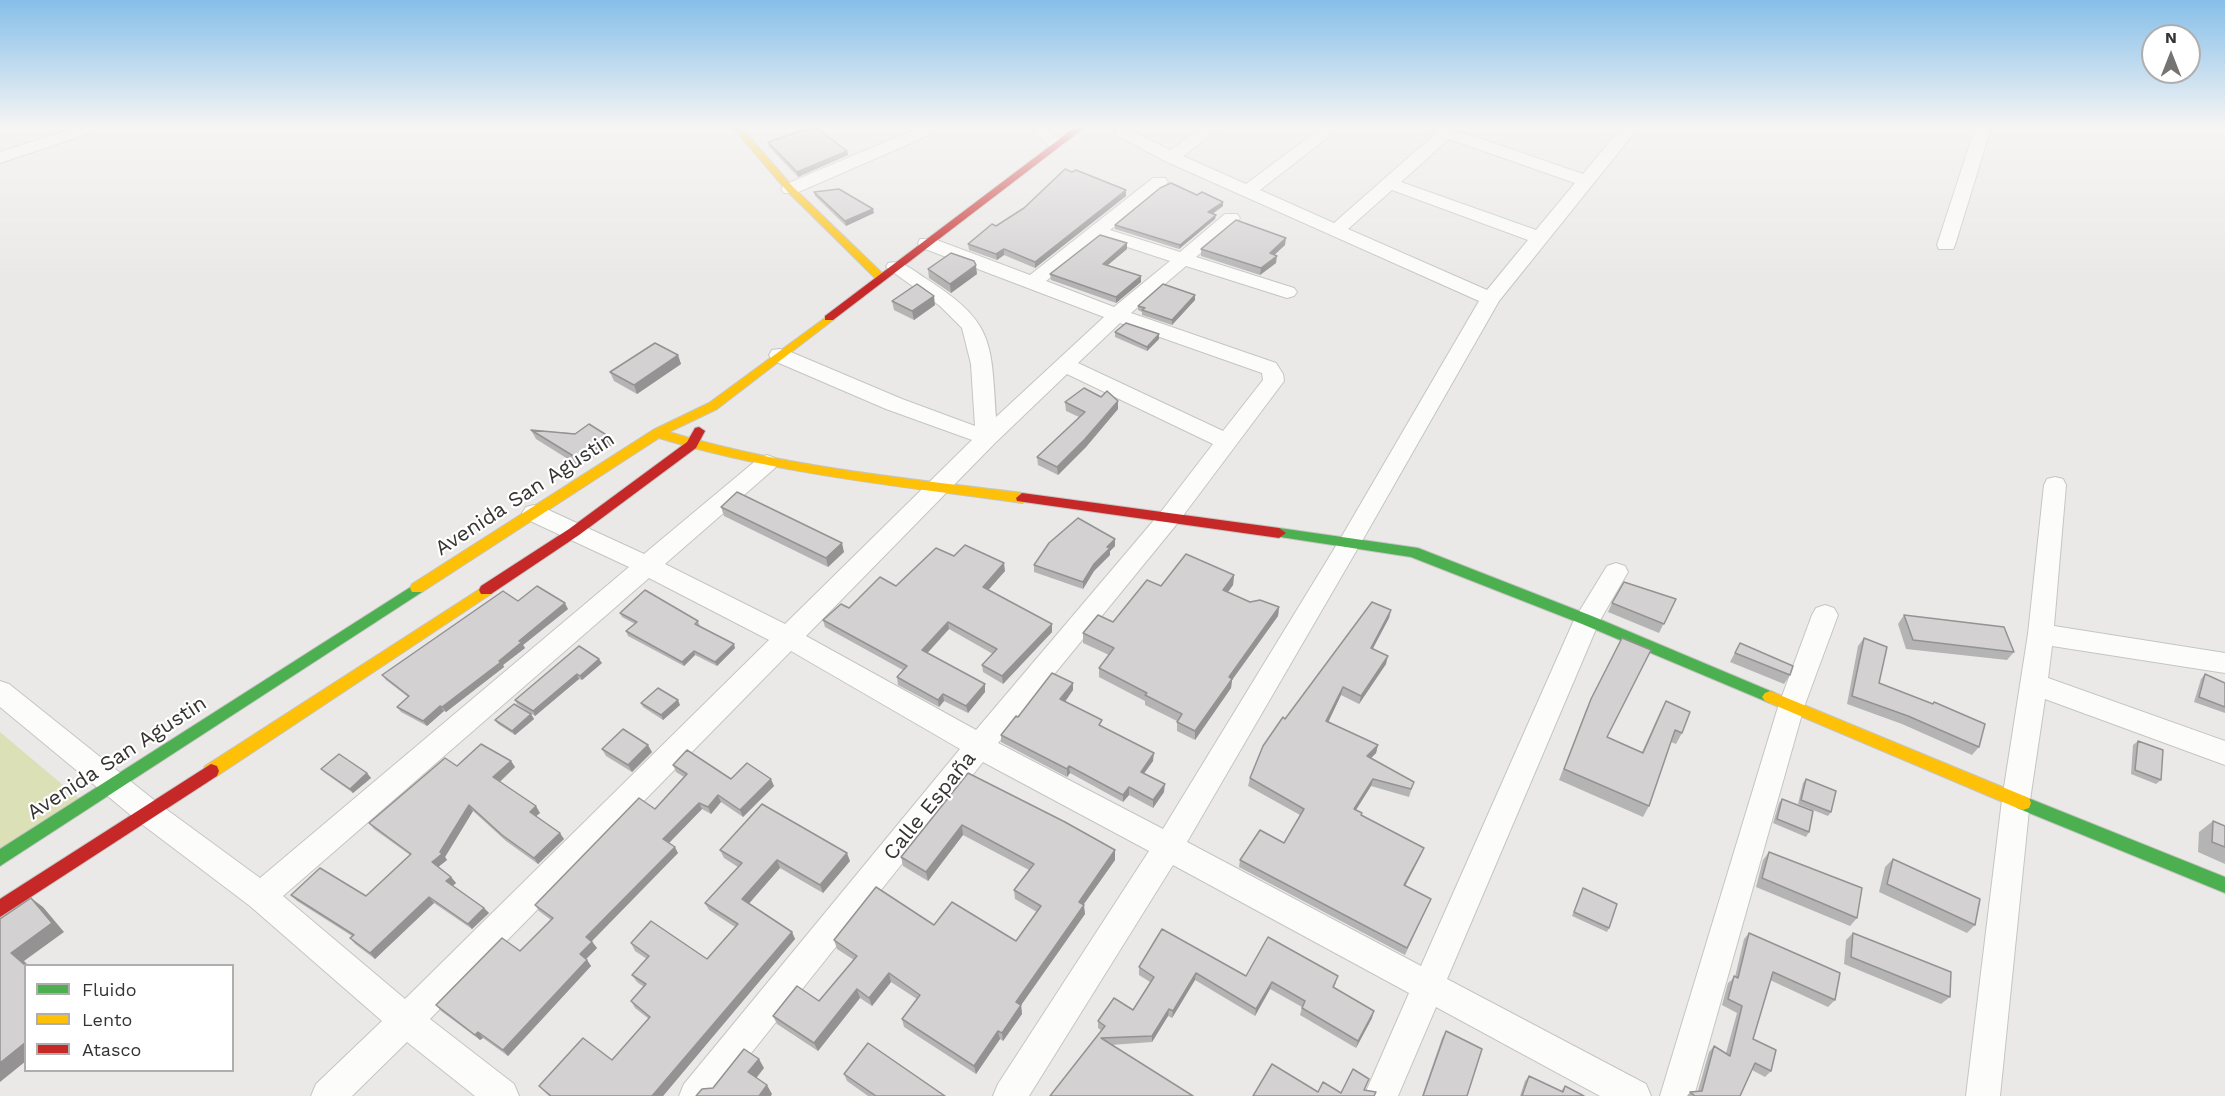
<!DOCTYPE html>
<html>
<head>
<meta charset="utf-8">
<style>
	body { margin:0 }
	#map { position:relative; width:2225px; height:1096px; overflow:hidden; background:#eae9e7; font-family:"Work Sans",sans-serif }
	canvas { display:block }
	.legend { position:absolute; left:24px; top:964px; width:210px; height:108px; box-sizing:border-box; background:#fff; border:2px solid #afaeae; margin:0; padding:8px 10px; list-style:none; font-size:18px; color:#363534 }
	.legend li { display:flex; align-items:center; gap:12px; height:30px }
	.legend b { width:30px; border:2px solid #afaeae }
	.north { position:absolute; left:2141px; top:24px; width:60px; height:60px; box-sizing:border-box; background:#fff; border:2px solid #afaeae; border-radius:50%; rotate:0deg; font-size:16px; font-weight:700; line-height:24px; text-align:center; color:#363534 }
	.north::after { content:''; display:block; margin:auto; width:21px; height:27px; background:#757473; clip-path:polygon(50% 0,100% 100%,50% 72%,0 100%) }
</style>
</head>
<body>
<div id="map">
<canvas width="2225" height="1096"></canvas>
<ul class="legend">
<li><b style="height:8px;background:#4caf50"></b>Fluido</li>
<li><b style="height:8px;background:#ffc107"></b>Lento</li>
<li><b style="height:8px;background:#c62828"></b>Atasco</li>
</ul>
<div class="north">N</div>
</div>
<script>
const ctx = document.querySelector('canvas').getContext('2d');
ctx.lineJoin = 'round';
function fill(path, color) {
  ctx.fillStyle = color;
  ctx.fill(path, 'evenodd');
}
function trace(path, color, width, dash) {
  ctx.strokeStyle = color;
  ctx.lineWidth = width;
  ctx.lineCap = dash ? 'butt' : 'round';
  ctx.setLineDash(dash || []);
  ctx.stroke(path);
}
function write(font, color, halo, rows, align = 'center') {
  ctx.font = font + ' "Work Sans",sans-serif';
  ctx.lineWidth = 4.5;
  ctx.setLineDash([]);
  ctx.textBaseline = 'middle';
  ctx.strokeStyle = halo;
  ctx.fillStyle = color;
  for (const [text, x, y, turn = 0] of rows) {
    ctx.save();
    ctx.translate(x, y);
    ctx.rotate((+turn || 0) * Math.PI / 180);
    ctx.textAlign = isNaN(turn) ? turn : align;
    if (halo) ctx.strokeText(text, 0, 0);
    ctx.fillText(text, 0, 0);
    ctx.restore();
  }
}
fill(new Path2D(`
	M0,732L83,802L0,852Z`), '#dce0b7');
const street = new Path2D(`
	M73,128H98L96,131L0,163V152Z
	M918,128H932L934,131L932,134L796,193H784L781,189L784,185Z
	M1030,128H1048L1065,144L1057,149L1051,148Z
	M1117,128L1128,129L1170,150L1201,128H1220L1183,156L1246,184L1321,128H1340L1260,190L1334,223L1435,134L1425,128H1450L1583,174L1621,128H1638L1499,301L1358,548L1187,842L1421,966L1574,620L1607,566L1616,563L1625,566L1628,572L1599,622L1447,979L1646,1084L1651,1096H1600L1436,1007L1398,1096H1364L1409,993L1173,865L1029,1096H993L998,1084L1149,851L983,762L717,1096H679L684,1084L960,749L791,651L430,1019L514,1084L519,1096H475L407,1042L352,1096H311L316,1084L382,1021L250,906L139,822L0,707V681L9,684L159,804L260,878L629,567L526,519L522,513L526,507L534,505L542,507L644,554L759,458L767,455L775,458L778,463L775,468L665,564L785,624L972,440L886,409L772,360L769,355L772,350L779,349L786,350L902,399L975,426L971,364L962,328L940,306L886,267L888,263C902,259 914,271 925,278C994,322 991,340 996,417L1104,317L920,247L918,243L920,239H934L1030,275L1153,178H1165L1168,182L1165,186L1110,230L1180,252L1225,214H1237L1240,218L1237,222L1196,257L1294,288L1297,292L1294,296L1287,298L1186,266L1131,313L1276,363L1283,374L1284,381L1176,525L998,743L1163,829L1342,536L1479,301L1165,161L1116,135L1114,132ZM1449,139L1575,183L1536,230L1401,182ZM1392,190L1528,240L1487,290L1348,229ZM1100,238L1170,261L1114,307L1046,281ZM1120,323L1262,373L1263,380L1223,431L1078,363ZM1067,374L1213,444L1160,513L976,730L806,636L995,443ZM649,578L769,640L405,999L283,896Z
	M1975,128H1991L1955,245L1953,249H1939L1937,245Z
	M2055,477L2063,479L2066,485L2054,626L2225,653V673L2052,646L2048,678L2225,741V765L2045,699L2030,800L2000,1096H1966L2002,800L2028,634L2044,485L2047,479Z
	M1825,605L1834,608L1838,615L1804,707L1694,1096H1660L1778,707L1812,615L1816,608Z`);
const fast = new Path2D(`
	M1279,528L1418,548L1592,616L1775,693L1778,697L1775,701L1770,703L1765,701L1582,624L1411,557L1274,536L1272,533L1274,530Z
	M417,583L422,584L424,588L422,592L0,866V849Z
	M2023,796L2225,877V893L2017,808L2015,803L2017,798Z`);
const slow = new Path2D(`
	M733,128H742L793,187L885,276V280H877L787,191Z
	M829,315L835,318L833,320L717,409L669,432C784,467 903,478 1022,493L1028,498L1027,501L1022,503C899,486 777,474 659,438L422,592H412L410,588L412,584L653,430L709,403Z
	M486,585L491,586L493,590L491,594L217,776L211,778L205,776L203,771L205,766Z
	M1770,691L2029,798L2031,803L2029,808L2023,810L2017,808L1765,701L1762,697L1765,693Z`);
const jam = new Path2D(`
	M1074,128H1084L833,320H825V316Z
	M699,427L705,431L696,448L579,535L491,594H481L479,590L481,586L569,529L687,442L695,428Z
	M1022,493L1279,528L1286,533L1279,538L1017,501L1016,498Z
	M211,764L217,766L219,771L217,776L0,917V899Z`);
trace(street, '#c5c5c3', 2);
trace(fast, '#c5c5c3', 2);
trace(slow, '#c5c5c3', 2);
trace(jam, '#c5c5c3', 2);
fill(street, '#fcfcfb');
fill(fast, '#4caf50');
fill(slow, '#ffc107');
fill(jam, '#c62828');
fill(new Path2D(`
	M768,142L847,151L848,155L798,177L769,147Z
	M814,192L874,213L846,226L815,196Z
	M1126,196L1035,268L1004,255L997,260L969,250L968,244L996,226Z
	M1223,206L1212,214L1215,219L1179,249L1115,229V225Z
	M1285,245L1274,255L1276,263L1260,275L1201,256V249Z
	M1127,249L1108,265L1141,276V282L1116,303L1051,280L1050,274Z
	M928,269L977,274L951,293L929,278Z
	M1195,295V300L1172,325L1142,315V312L1138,310V306Z
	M892,301L935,305L914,320L894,310Z
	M1115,332L1159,334V339L1147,351L1115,337Z
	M678,355L681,364L637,394L614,381L610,372Z
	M1101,397L1118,401V409L1086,447L1058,475L1038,465L1037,457L1079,417L1066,411L1065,402Z
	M531,430L608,436L612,445L579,466L536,439Z
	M721,507L844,552L828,567L724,516Z
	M1115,539V546L1110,551V555L1094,571L1083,589L1034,572V565Z
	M954,556L1005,571L988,590L1052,632L1003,684L983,672L982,665L993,654L949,629L927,653L985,684V692L968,713L944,701L939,707L898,685L897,677L903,670L825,627L823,620L896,586Z
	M1234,575L1233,585L1228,592L1250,602L1279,607L1278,616L1232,680L1231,688L1195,740L1177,731V721L1145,705V701L1099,677V668L1109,655L1083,643V633L1113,622L1161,586Z
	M1676,599L1659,633L1608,612L1612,603Z
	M518,601L568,609L523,645L525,648L503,665L504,667L446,712L444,711L427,726L401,712L397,707L408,697L386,680L382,675Z
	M1391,610L1389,618L1372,649L1386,664L1359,704L1341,695L1328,722L1378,745L1376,753L1371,758L1414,782L1409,797L1371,786L1356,810L1361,816L1421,855L1405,886L1431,899L1405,955L1239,867L1240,860L1284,843L1300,815L1248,786L1250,778L1285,719Z
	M620,613L698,621L700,626L735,648L717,666L695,655L684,666L628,636L626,631L635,624L622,617Z
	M1904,615L2014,652L2007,660L1906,649L1898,624Z
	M1864,638L1879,683L1933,704L1934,702L1979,747L1972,755L1902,724L1847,704L1858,646Z
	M1740,643L1790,675L1784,684L1730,662Z
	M602,663L582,680L579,679L535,716L517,704L515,700Z
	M2205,674L2225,683V713L2194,702L2201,679Z
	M1073,683V690L1065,702L1153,761L1144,773L1164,792L1153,808L1129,795L1123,802L1070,773L1067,777L1001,742V735L1018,717Z
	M1591,699L1607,737L1642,752L1660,712L1666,701L1682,733L1676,744L1671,742L1649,806L1643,817L1559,780L1586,710Z
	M641,703L680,705L663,720L643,707Z
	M531,714L534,719L515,735L498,724L495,720Z
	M2138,741L2161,780L2156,784L2131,774L2133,745Z
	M602,749L652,752L632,772L606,756Z
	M511,761L515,767L500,782L540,813L536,816L564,839L538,864L506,841L473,811L445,857L447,860L438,867L451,877L456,883L453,886L484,908L489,913L472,929L434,903L375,959L355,944L350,938L352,936L297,901L291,895L366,896L410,855L374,829L369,823Z
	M673,765L731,779L774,786L743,817L721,802L711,814L702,809L669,843L678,853L592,941L597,948L586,959L591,966L508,1056L483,1038L480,1040L441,1011L436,1005L520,951L551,920L539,911L535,905L655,809L684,777L676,772Z
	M321,769L367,773L371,778L353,793L325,773Z
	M968,773L1115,860L1083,905L1085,914L1021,1005L1022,1014L1003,1041L1000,1039L976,1074L904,1027L902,1019L917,999L891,982L872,1006L860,998L818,1051L777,1024L773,1016L819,1001L854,960L837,949L834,940L934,925L1016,941L1037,912L1015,899L1014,890L1029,870L963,835L928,881L903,866L901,857Z
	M1806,779L1831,812L1828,816L1798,804L1803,783Z
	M1782,799L1809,832L1806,837L1773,823L1779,803Z
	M2213,821L2225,826V864L2198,852L2199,832Z
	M720,850L850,861L823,893L780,868L749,903L792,932L795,939L663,1096H549L539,1086L612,1060L649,1019L635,1008L631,1001L644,987L637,982L632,975L647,959L635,951L631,943L707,959L735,927L709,910L705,903L738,867L724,858Z
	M1769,852L1857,918L1850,926L1756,887L1763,860Z
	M1893,859L1975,925L1967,933L1879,892L1885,867Z
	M1583,888L1609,928L1607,932L1572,916Z
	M1749,933L1835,1000L1828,1007L1770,980L1753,1039L1771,1071L1765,1077L1752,1070L1740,1096H1687L1690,1092L1698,1091L1709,1052L1714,1046L1726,1053L1737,1013L1722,1005L1728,983L1735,977L1744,939Z
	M1853,933L1950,997L1941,1004L1844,964L1846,940Z
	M1139,967L1336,983L1334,987L1372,1018L1356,1048L1300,1015L1302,1007L1270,989L1255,1016L1195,980L1172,1018L1168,1016L1152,1042L1111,1045L1050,1096L1102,1031L1098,1028V1021L1133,1010L1150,982L1139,975Z
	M1446,1031L1467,1096H1422L1442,1038Z
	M844,1074L945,1096H868L847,1081Z
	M1529,1076L1561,1091L1565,1086L1584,1096H1520L1525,1081Z`), '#b5b4b5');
fill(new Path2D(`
	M847,151L848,155L798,177L797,172Z
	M1126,190V196L1035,268V262Z
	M1223,202V206L1208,217V212Z
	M873,209L874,213L846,226L845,221Z
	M1216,215L1215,219L1179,249L1180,245Z
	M1286,238L1285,245L1269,260L1270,253Z
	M1127,243V249L1103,269V264Z
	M1004,249V255L997,260L996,254Z
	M1277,256L1276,263L1260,275L1261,268Z
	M976,265L977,274L951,293L950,284Z
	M1141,276V282L1116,303V297Z
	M1195,295V300L1172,325V320Z
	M934,296L935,305L914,320L912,311Z
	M1159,334V339L1147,351V347Z
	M678,355L681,364L637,394L634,385Z
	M1118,401V409L1086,447L1058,475L1057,467Z
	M608,436L612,445L579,466L575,457Z
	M1115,539V546L1110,551V555L1094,571L1083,589V582L1094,564L1107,547Z
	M842,543L844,552L828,567L826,558Z
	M1004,563L1005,571L984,595L983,587Z
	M1234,575L1233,585L1222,600L1223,590Z
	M565,603L568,609L523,645L525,648L503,665L504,667L446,712L442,707L519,641Z
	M1279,607L1278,616L1232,680L1231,688L1195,740V731L1229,677Z
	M1391,610L1389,618L1369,656L1371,648Z
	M948,622L949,629L923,658L922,650Z
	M1052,624V632L1003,684L1002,676Z
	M734,644L735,648L717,666L715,662Z
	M694,651L695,655L684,666L682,662Z
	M1388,656L1386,664L1359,704L1361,696Z
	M599,659L602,663L582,680L580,676Z
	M577,674L579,679L535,716L533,711Z
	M1073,683V690L1061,707L1060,699Z
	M985,684V692L968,713L966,706Z
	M1343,687L1341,695L1325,729L1326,721Z
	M943,694L944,701L939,707L938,700Z
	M678,700L680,705L663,720L661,715Z
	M440,706L444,711L427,726L423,721Z
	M531,714L534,719L515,735L512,731Z
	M648,745L652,752L632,772L628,765Z
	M1378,745L1376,753L1365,764L1367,756Z
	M1154,753L1153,761L1140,779L1141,772Z
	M511,761L515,767L497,784L493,777Z
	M1069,766L1070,773L1067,777V769Z
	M367,773L371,778L353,793L350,789Z
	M771,779L774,786L743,817L740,810Z
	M1373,779L1371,786L1352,816L1354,809Z
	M1165,784L1164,792L1153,808V800Z
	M1129,787V795L1123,802V795Z
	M718,795L721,802L711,814L708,807Z
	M699,803L702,809L667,845L663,839Z
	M469,805L473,811L445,857L447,860L437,868L432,862Z
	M536,806L540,813L534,818L530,812Z
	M962,825L963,835L928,881L926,872Z
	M560,833L564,839L538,864L534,858Z
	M675,847L678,853L590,943L586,937Z
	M1424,848L1421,855L1402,892L1404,885Z
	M1115,850V860L1079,911V902Z
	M847,853L850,861L823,893L820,885Z
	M777,860L780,868L746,907L742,899Z
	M451,877L456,883L451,887L446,881Z
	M429,897L434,903L375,959L370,953Z
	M31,898L43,907L64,932L24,961L29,966H26L11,953Z
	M1084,905L1085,914L1017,1011L1016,1002Z
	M484,908L489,913L472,929L468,924Z
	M792,932L795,939L663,1096H652Z
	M592,942L597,948L584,961L580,954Z
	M587,960L591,966L508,1056L503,1050Z
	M889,973L891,982L872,1006L869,998Z
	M1196,973L1195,980L1172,1018L1173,1011Z
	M1272,982L1270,989L1255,1016L1256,1009Z
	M857,989L860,998L818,1051L814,1043Z
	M1021,1005L1022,1014L1003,1041L1002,1033Z
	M1169,1009L1168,1016L1152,1042V1036Z
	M1374,1011L1372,1018L1356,1048L1358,1041Z
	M998,1031L1000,1039L976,1074L974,1066Z
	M478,1032L483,1038L480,1040L475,1035Z
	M26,1042V1061L0,1082V1063Z
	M759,1059L764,1068L754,1081L748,1072Z
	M767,1085L772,1094L771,1096H759Z`), '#949293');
const building = new Path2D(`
	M809,128H817L847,151L797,172L768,142Z
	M1065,169L1072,172L1076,170L1126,190L1035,262L1004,249L996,254L968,244L992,224L996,226L1024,208Z
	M1171,183L1197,195L1202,192L1223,202L1208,212L1216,215L1180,245L1115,225L1160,188Z
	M839,189L873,209L845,221L814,192Z
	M1236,220L1286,238L1270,253L1277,256L1261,268L1201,249Z
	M1100,235L1127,243L1103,264L1141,276L1116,297L1050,274Z
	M951,253L974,261L976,265L950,284L928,269Z
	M917,284L934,296L912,311L892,301Z
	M1163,284L1195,295L1172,320L1142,310L1145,308L1138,306Z
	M1126,323L1159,334L1147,347L1115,332Z
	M655,343L678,355L634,385L610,372Z
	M1084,388L1101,397L1107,391L1118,401L1085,439L1057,467L1037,457L1085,412L1065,402Z
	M589,424L608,436L575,457L531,430L575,434Z
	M737,492L842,543L826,558L721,507Z
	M1078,518L1115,539L1107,547L1110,548L1094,564L1083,582L1034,565L1049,543Z
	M965,545L1004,563L983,587L1052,624L1002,676L982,665L997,649L948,622L922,650L985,684L966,706L943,694L938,700L897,677L907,666L823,620L841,604L849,608L880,577L896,586L936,548L954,556Z
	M1186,554L1234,575L1223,590L1250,602L1260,600L1279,607L1229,677L1232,679L1195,731L1177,722L1182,714L1145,695L1147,693L1099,668L1114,648L1083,633L1098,615L1113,622L1147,580L1161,586Z
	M1624,582L1676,599L1664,624L1612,603Z
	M537,586L565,603L519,641L522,642L499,661L501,662L442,707L440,706L423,721L397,707L409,696L382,675L503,591L518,601Z
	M645,590L698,621L695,624L734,644L715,662L694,651L682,662L626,631L637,622L620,613Z
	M1372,602L1391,610L1371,648L1388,656L1361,696L1343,687L1326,721L1378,745L1367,756L1414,782L1411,789L1373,779L1354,809L1362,813L1361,815L1424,848L1404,885L1431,899L1407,948L1240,860L1260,830L1284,843L1304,809L1250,778L1263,746L1283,717L1285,719Z
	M1904,615L2004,627L2014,652L1913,640Z
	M1622,638L1651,650L1607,737L1643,753L1666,701L1690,712L1682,733L1675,730L1649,806L1564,769L1591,699Z
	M1864,638L1887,647L1879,683L1933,704L1934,702L1985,724L1979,747L1908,716L1852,696Z
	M1740,643L1793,666L1790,675L1735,653Z
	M579,646L599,659L580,676L577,674L533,711L515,700Z
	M1052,673L1073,683L1060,699L1102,720L1099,725L1154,753L1141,772L1165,784L1153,800L1129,787L1123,795L1069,766L1067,769L1001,735L1016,716L1018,717Z
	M2205,674L2225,683V707L2199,697Z
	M658,688L678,700L661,715L641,703Z
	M514,704L531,714L512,731L495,720Z
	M623,729L648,745L628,765L602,749Z
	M2138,741L2163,750L2161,780L2135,770Z
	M481,744L511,761L493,777L536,806L530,812L560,833L534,858L502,835L469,805L440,852L442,854L432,862L451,877L446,881L484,908L468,924L429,897L370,953L350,938L354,935L291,895L320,868L366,896L411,854L369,823L445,758L457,766Z
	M687,750L731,779L747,763L771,779L740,810L718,795L708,807L699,803L663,839L675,847L586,937L592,942L580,954L587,960L503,1050L478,1032L475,1035L436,1005L502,938L520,951L553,918L535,905L639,798L655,809L687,774L673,765Z
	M339,754L367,773L350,789L321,769Z
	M968,773L1065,822L1115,850L1079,902L1084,905L1016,1002L1021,1005L1002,1033L998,1031L974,1066L902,1019L920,995L889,973L869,998L857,989L814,1043L773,1016L797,986L819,1001L857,956L834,940L876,887L934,925L952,902L1016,941L1041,906L1014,890L1034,864L962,825L926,872L901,857Z
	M1806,779L1836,791L1831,812L1801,800Z
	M1782,799L1813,811L1809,832L1777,819Z
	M762,804L847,853L820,885L777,860L742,899L792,932L652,1096H551L539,1086L583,1038L612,1060L650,1017L631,1001L646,984L632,975L649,956L631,943L651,921L707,959L738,924L705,903L742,863L720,850Z
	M2213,821L2225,826V847L2212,842Z
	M1769,852L1862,888L1857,918L1762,878Z
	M1893,859L1980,899L1975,925L1887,884Z
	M1583,888L1617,904L1609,928L1574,912Z
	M31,898L52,923L11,953L26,966V1042L0,1063V919Z
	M1162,929L1246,976L1268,937L1338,976L1333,987L1374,1011L1358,1041L1302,1008L1305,1001L1272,982L1256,1009L1196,973L1173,1011L1169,1009L1152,1036L1101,1038L1193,1096H1050L1105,1026L1098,1021L1114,998L1133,1010L1154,977L1139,967Z
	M1749,933L1840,973L1835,1000L1773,972L1753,1039L1776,1050L1771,1071L1755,1063L1740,1096H1695L1690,1092L1702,1091L1714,1046L1730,1056L1742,1006L1728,999L1734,976L1738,978Z
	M1853,933L1951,972L1950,997L1851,957Z
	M1446,1031L1482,1049L1467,1096H1423Z
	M868,1043L945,1096H876L844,1074Z
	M744,1049L759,1059L748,1072L767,1085L759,1096H696L702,1089L713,1088Z
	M1272,1064L1318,1092L1323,1082L1341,1093L1353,1069L1369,1079L1364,1090L1376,1092L1374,1096H1253Z
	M1529,1076L1563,1092L1565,1086L1584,1096H1522Z`);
fill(building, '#d3d1d2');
trace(building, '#949293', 1.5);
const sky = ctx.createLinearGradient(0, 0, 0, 282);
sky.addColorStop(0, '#86bfe9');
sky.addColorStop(0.45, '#f6f5f4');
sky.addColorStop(1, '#f6f5f400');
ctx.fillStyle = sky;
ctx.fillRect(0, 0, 2225, 282);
write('21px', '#363534', '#fff', [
	["Avenida San Agustin",525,494,-33],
	["Avenida San Agustin",117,758,-33],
	["Calle España",930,806,-51]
]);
</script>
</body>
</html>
